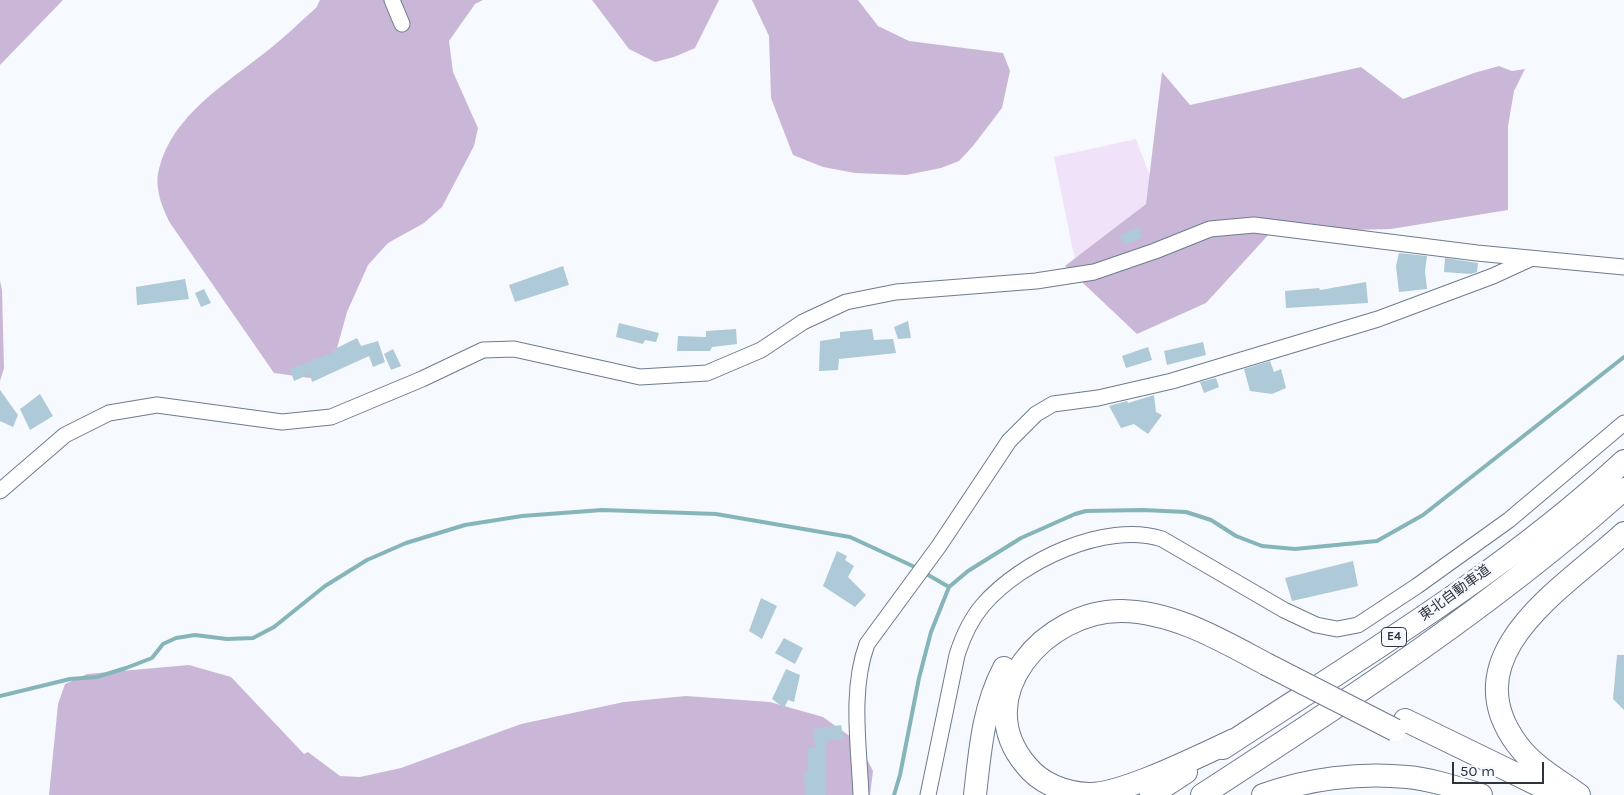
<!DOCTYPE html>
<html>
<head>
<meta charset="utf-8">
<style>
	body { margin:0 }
	#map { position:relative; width:1624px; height:795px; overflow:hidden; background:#f6f9fd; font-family:Karla,sans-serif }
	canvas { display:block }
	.scale { position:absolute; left:1452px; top:762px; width:92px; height:22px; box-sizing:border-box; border:2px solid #2d333c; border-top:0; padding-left:6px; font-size:15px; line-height:18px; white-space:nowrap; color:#2d333c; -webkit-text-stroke:4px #f6f9fd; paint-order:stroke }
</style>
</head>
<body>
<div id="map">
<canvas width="1624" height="795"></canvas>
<div class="scale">50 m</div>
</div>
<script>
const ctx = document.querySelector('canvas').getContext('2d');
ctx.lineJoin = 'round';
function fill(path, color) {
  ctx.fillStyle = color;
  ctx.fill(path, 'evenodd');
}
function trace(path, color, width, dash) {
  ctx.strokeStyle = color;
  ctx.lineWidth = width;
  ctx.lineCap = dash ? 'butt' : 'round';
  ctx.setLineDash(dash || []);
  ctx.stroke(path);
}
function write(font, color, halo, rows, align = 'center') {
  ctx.font = font + ' Karla,"Noto Sans JP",sans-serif';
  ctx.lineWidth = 5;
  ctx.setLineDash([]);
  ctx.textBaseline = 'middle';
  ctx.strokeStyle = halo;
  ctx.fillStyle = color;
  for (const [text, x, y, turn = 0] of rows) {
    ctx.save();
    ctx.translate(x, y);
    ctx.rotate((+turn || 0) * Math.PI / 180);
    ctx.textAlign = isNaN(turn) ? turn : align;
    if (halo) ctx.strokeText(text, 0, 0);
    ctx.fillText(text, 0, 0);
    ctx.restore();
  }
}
fill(new Path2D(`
	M1136,139L1170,229L1076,265L1054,157Z`), '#f0e3f9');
fill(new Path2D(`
	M0,0H63L0,65Z
	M320,0H483L475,4L449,41L453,72L478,128L474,146L442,207L424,223L388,243L368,265L347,312L334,359L310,378L274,373L170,223C162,207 154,187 159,169C172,115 227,83 267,51C284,38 300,22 316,8Z
	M592,0H719L695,48L674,57L655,62L629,49Z
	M752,0H858L878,26L909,41L1003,53L1010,71L1002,108L973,146L959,161L941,168L906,175L855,173L823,167L793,155L771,98L769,36Z
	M1499,66L1512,71L1525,69L1514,91L1508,126V210L1391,229L1271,232L1206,303L1137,334L1065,266L1146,204L1162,72L1190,105L1361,67L1403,99L1474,73Z
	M0,281L2,290L4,368L0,381Z
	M189,665L231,677L304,754L308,752L340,776L360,777L401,768L521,724L624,702L686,696L770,702L823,717L858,742L873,771L870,795H49L58,704L65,684L87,674Z`), '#cab7d8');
trace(new Path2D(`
	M923,572L949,587
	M0,696L70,679L97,677L126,668L152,658L163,644L176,638L195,635L227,639L253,638L274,627L325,586L367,560L406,543L465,525L522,516L602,510L716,514L850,537L917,568
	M894,795L900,775L919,678L931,632L949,587L968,571L1021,538L1075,514L1086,511L1143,510L1186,512L1211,520L1236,536L1262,546L1295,549L1377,541L1423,515L1624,357`), '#86b5b9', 4);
fill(new Path2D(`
	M1138,227L1143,237L1124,245L1120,235Z
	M1399,253L1427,256L1425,271L1427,289L1399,292L1396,266Z
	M1445,258L1478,263L1477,272L1471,274L1444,272Z
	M563,266L569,285L515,302L509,285Z
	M185,279L189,299L137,305L136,287Z
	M1366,282L1368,303L1286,308L1285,291L1319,288L1320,290Z
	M204,289L211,303L201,307L195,293Z
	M908,321L911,338L898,339L894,327Z
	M619,323L659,333L656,342L645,340L643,344L616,337Z
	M736,329L737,344L712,347L710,351H677L678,336L706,337V331Z
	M872,329L874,340L893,339L896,353L839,359L838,370L819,371L820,341L840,338V332Z
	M357,338L361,346L378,341L385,362L373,367L369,356L312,382L310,374L294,381L290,369L334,352L333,350Z
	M1203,342L1206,355L1167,365L1164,351Z
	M1148,347L1152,360L1126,368L1122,356Z
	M393,349L401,366L391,370L384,354Z
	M1270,361L1274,372L1281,369L1286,388L1272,394L1250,391L1244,369Z
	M1216,378L1219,387L1204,393L1200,382Z
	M0,390L18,415L13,427L0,421Z
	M40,394L53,416L30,430L20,409Z
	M1154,395L1156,412L1162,415L1148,434L1134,424L1121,428L1109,406L1127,401L1128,403Z
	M837,551L847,556L845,560L854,566L848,577L866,595L855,607L823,586Z
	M1353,561L1358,586L1292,601L1285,578Z
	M761,598L777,606L762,639L749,631Z
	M784,638L803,648L795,664L775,653Z
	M1617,655H1624V710L1613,699Z
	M786,669L800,675L794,702L788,700L784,708L772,699Z
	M841,725L844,739L826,741L825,795H806L804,774H808V748H815L813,729Z`), '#aec9d7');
const minor = new Path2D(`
	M392,0L402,24
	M0,491L65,435L109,413L157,405L282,422L331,417L422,379L483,350L514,349L640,377L707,373L761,350L803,322L846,302L896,292L1036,281L1094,272L1155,251L1210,229L1254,225L1477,253L1624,267
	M861,795C859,747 850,690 867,644L939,546L1009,441L1036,414L1053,404L1098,398L1172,381L1378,319L1493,276L1530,259
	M928,795L957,655C963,636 971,619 983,605C1021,561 1105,521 1162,539L1284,610L1316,625L1337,629L1358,625L1417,586L1509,520L1624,423`);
const highway = new Path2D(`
	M1405,720L1557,794
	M1234,740C1201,755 1122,795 1089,794C1065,793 1041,784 1026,765C968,696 1046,610 1122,611C1174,612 1221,640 1266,664
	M1223,748C1360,658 1503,573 1624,461
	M975,795C980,751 983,708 1004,668
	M1151,795L1186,772
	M1202,795C1347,701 1495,605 1624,489
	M1263,795C1308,779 1359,772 1407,777C1431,779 1458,788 1481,795
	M1579,795C1557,779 1533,766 1517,744C1450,653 1567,586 1624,533`);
trace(minor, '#6d7b8f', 17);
trace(highway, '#6d7b8f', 24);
trace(minor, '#fff', 15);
trace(highway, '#fff', 22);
const highwayBridge = new Path2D(`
	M1266,664L1395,730`);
trace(highwayBridge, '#6d7b8f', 24, []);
trace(highwayBridge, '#fff', 22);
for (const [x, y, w] of [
	[1394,637,25]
]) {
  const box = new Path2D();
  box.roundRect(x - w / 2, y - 9.5, w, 19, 4);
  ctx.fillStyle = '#f6f9fd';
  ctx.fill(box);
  trace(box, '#2d333c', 1);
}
write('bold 12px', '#2d333c', null, [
	["E4",1394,637]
]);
write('14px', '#2d333c', '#f6f9fd', [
	["東北自動車道",1455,593,-36]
]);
</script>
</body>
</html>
